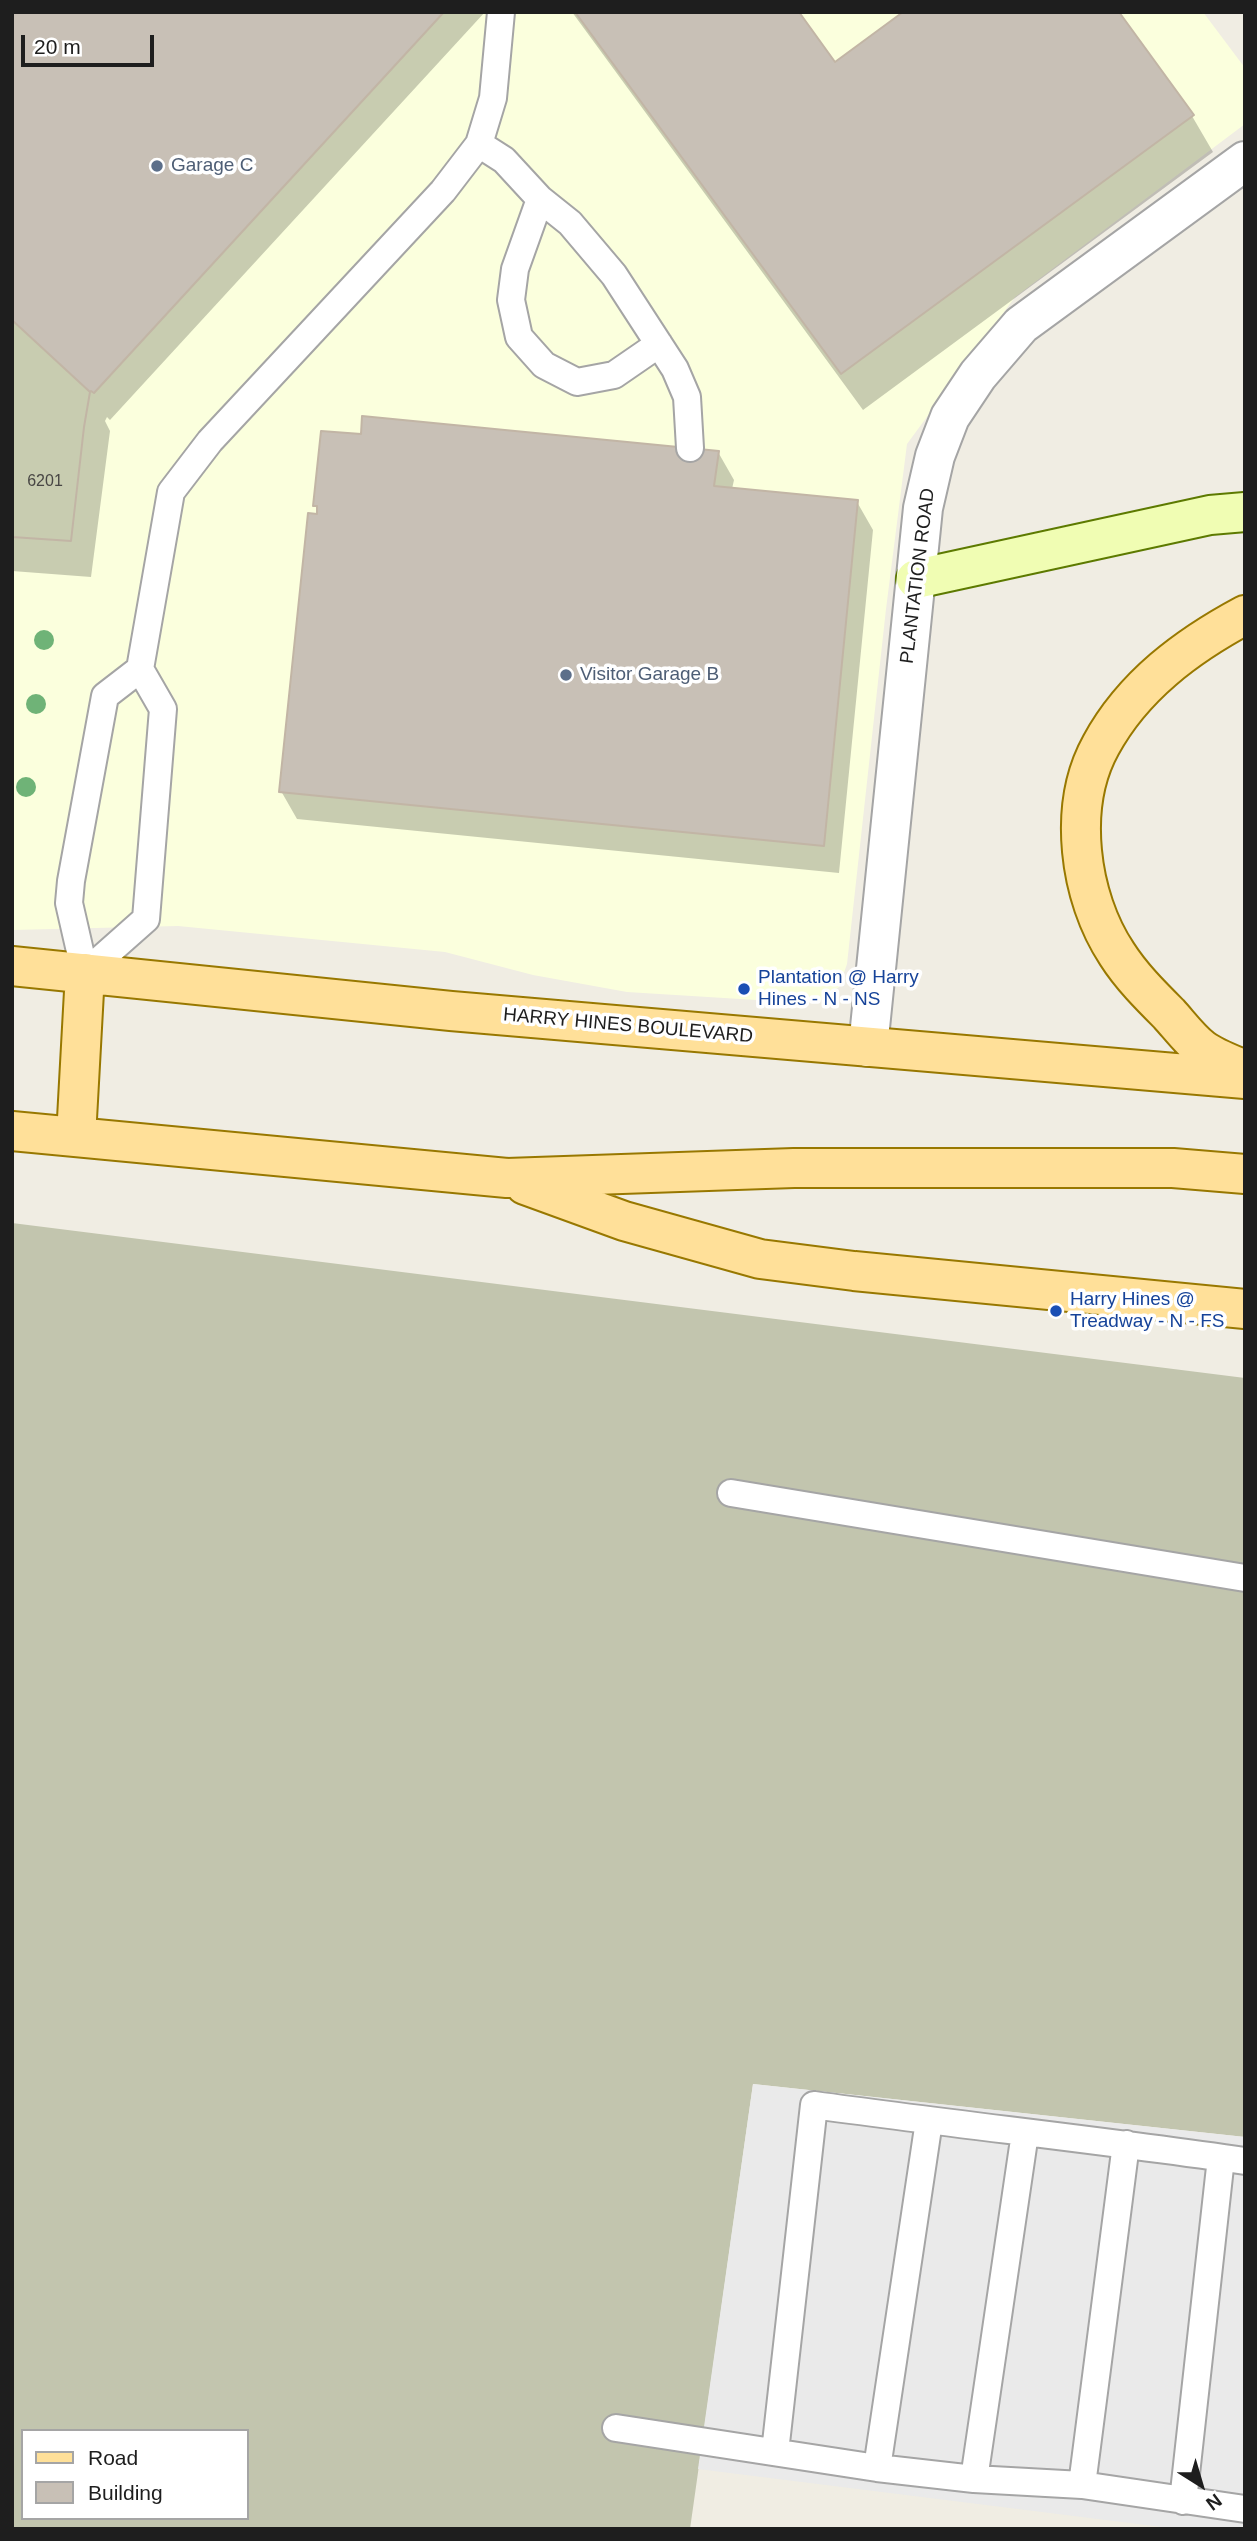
<!DOCTYPE html>
<html>
<head>
<meta charset="utf-8">
<style>
	body { margin:0 }
	#map { position:relative; width:1257px; height:2541px; overflow:hidden; background:#f0ede3; font-family:Helvetica,sans-serif }
	canvas { display:block }
	.frame { position:absolute; inset:0; border:14px solid #1e1e1e; pointer-events:none }
	.legend { position:absolute; left:21px; top:2429px; width:228px; height:91px; box-sizing:border-box; background:#fff; border:2px solid #a5a5a5; margin:0; padding:9px 12px; list-style:none; font-size:21px; color:#1e1e1e }
	.legend li { display:flex; align-items:center; gap:14px; height:35px }
	.legend b { width:35px; border:2px solid #a5a5a5 }
	.north { position:absolute; left:1166px; top:2450px; width:70px; height:70px; -webkit-text-stroke:5px #fff; paint-order:stroke; rotate:143deg; font-size:19px; font-weight:700; line-height:28px; text-align:center; color:#1e1e1e }
	.north::after { content:''; display:block; margin:auto; width:24px; height:32px; background:#1e1e1e; clip-path:polygon(50% 0,100% 100%,50% 72%,0 100%) }
	.scale { position:absolute; left:21px; top:35px; width:133px; height:32px; box-sizing:border-box; border:4px solid #1e1e1e; border-top:0; padding-left:9px; font-size:21px; line-height:24px; white-space:nowrap; color:#1e1e1e; -webkit-text-stroke:5px #fff; paint-order:stroke }
</style>
</head>
<body>
<div id="map">
<canvas width="1257" height="2541"></canvas>
<div class="frame"></div>
<ul class="legend">
<li><b style="height:9px;background:#ffe099"></b>Road</li>
<li><b style="height:19px;background:#c8c0b6"></b>Building</li>
</ul>
<div class="north">N</div>
<div class="scale">20 m</div>
</div>
<script>
const ctx = document.querySelector('canvas').getContext('2d');
ctx.lineJoin = 'round';
function fill(path, color) {
  ctx.fillStyle = color;
  ctx.fill(path, 'evenodd');
}
function trace(path, color, width, dash) {
  ctx.strokeStyle = color;
  ctx.lineWidth = width;
  ctx.lineCap = dash ? 'butt' : 'round';
  ctx.setLineDash(dash || []);
  ctx.stroke(path);
}
function write(font, color, halo, rows, align = 'center') {
  ctx.font = font + ' Helvetica,sans-serif';
  ctx.lineWidth = 7;
  ctx.setLineDash([]);
  ctx.textBaseline = 'middle';
  ctx.strokeStyle = halo;
  ctx.fillStyle = color;
  for (const [text, x, y, turn = 0] of rows) {
    ctx.save();
    ctx.translate(x, y);
    ctx.rotate((+turn || 0) * Math.PI / 180);
    ctx.textAlign = isNaN(turn) ? turn : align;
    if (halo) ctx.strokeText(text, 0, 0);
    ctx.fillText(text, 0, 0);
    ctx.restore();
  }
}
fill(new Path2D(`
	M12,12H1203L1245,68V124L1015,297L907,444L886,609L847,964L839,987L821,1000L805,1003L627,992L533,975L445,952L178,926L12,930Z`), '#fbffdd');
fill(new Path2D(`
	M12,1223L1245,1378V2137L753,2084L690,2529H12ZM23,2431H247V2518H23Z`), '#c2c5ae');
fill(new Path2D(`
	M753,2084L1245,2137V2529H1178L698,2469Z`), '#eaeaea');
fill(new Path2D(`
	M12,12H485L110,420L107,417L105,421L110,431L91,577L12,571Z
	M572,12H797L835,64L1192,116L1213,152L863,410Z
	M718,452L734,480L732,489L857,502L873,530L839,873L297,819L281,791L319,511L315,506Z`), '#0003');
const building = new Path2D(`
	M12,12H444L94,393L91,391L90,392L12,320Z
	M575,12H799L835,62L903,12H1119L1194,115L841,374Z
	M12,320L90,392L84,427L71,541L12,537Z
	M12,320L90,392L84,427L71,541L12,537Z
	M362,416L719,451L714,486L858,500L824,846L279,792L308,513L317,514V506H313L321,431L361,434Z`);
fill(building, '#c8c0b6');
trace(building, '#c2b5a5', 2);
const service = new Path2D(`
	M479,144L504,160L540,199L570,223L614,275L675,369L687,397L690,448
	M540,199L515,269L511,300L519,337L544,365L577,382L614,375L659,344
	M140,669L105,696L71,881L69,903L85,973L146,919L163,709L140,669L171,492L210,441L443,191L479,144L493,98L501,12
	M731,1493L1245,1578
	M616,2428L877,2468L974,2479L1082,2485L1245,2509
	M775,2452L814,2105C958,2125 1101,2140 1245,2161
	M877,2468L929,2121
	M974,2479L1025,2133
	M1082,2485L1126,2144
	M1183,2501L1221,2158`);
const minor = new Path2D(`
	M868,1047L923,508L935,456L950,417L978,375L1021,325L1245,161`);
const secondary = new Path2D(`
	M916,579L1210,515L1245,512`);
const primary = new Path2D(`
	M1245,615C1187,646 1133,686 1101,745C1067,806 1079,897 1117,954C1131,976 1150,995 1169,1014C1179,1025 1190,1040 1202,1049C1214,1058 1231,1064 1245,1070
	M12,966L451,1011L1245,1079
	M12,1131L507,1178L794,1168H1173L1245,1174
	M76,1137L85,973
	M525,1185L624,1221L760,1259L854,1271L1245,1309`);
trace(service, '#a5a5a5', 30);
trace(minor, '#a5a5a5', 42);
trace(secondary, '#5d7a00', 42);
trace(primary, '#987800', 42);
trace(service, '#fff', 26);
trace(minor, '#fff', 38);
trace(secondary, '#f0fdb3', 38);
trace(primary, '#ffe099', 38);
ctx.fillStyle = '#6fb377';
for (const [x, y] of [
	[44,640],
	[36,704],
	[26,787]
]) {
  ctx.beginPath();
  ctx.arc(x, y, 10, 0, 2 * Math.PI);
  ctx.fill();
}
for (const [x, y, r, color] of [
	[157,166,7,"#5c6f8a"],
	[566,675,7,"#5c6f8a"],
	[744,989,7,"#1a4fb4"],
	[1056,1311,7,"#1a4fb4"]
]) {
  const dot = new Path2D();
  dot.arc(x, y, r, 0, 2 * Math.PI);
  ctx.fillStyle = color;
  ctx.fill(dot);
  trace(dot, '#fff', 2.5);
}
write('16px', '#484644', null, [
	["6201",45,482]
]);
write('19px', '#4e5e75', '#fff', [
	["Garage C",171,166],
	["Visitor Garage B",580,675]
], 'left');
write('19px', '#1e1e1e', '#fff', [
	["PLANTATION ROAD",918,576,-83],
	["HARRY HINES BOULEVARD",628,1026,5]
]);
write('19px', '#164399', '#fff', [
	["Plantation @ Harry",758,978],
	["Hines - N - NS",758,1000],
	["Harry Hines @",1070,1300],
	["Treadway - N - FS",1070,1322]
], 'left');
</script>
</body>
</html>
